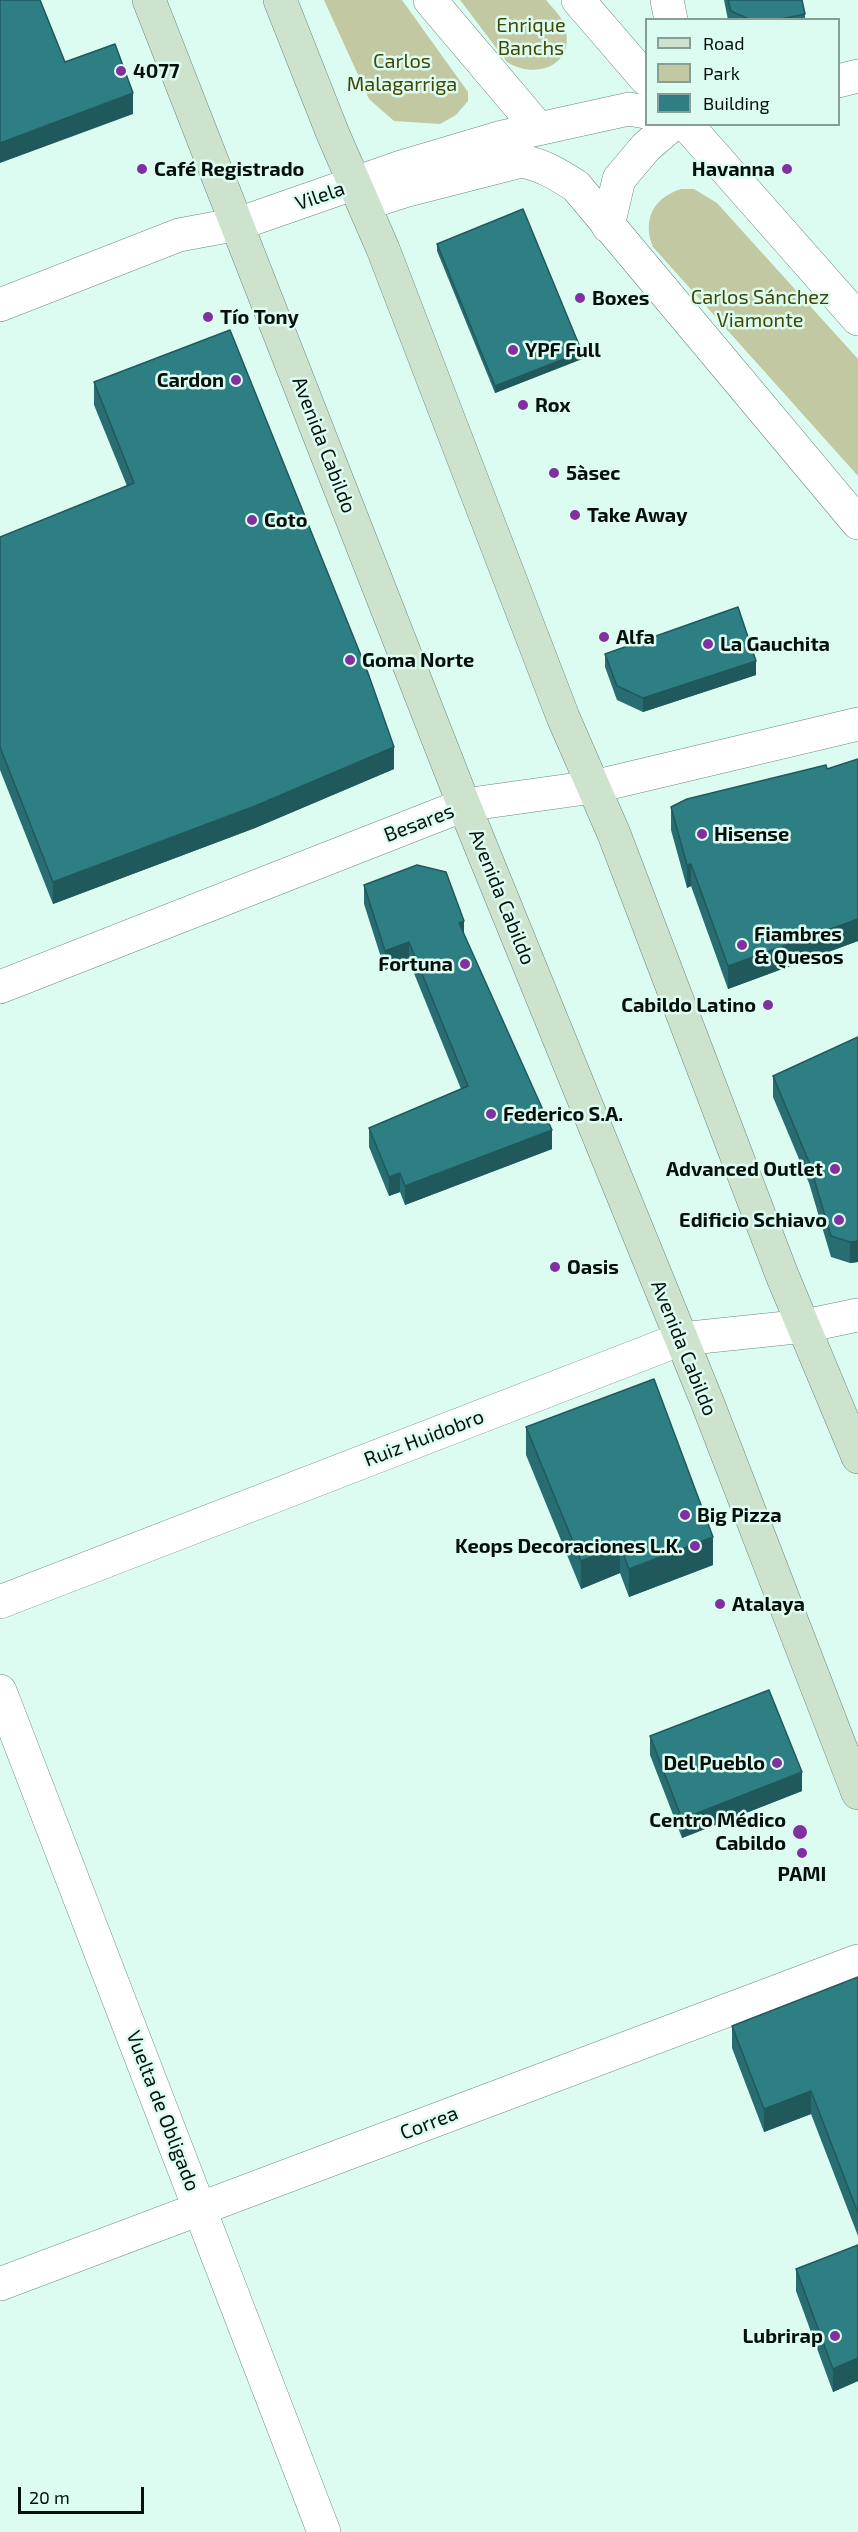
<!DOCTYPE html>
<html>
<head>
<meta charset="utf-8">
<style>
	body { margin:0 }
	#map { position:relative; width:858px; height:2532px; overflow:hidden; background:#ddfcf1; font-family:"Exo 2",sans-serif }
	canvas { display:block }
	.legend { position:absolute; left:645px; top:18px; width:195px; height:108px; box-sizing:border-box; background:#ddfcf1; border:2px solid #879e95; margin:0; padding:8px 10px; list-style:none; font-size:18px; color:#05100c }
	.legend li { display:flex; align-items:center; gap:12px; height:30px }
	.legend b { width:30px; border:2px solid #879e95 }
	.scale { position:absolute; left:18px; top:2487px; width:126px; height:27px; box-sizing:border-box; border:3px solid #05100c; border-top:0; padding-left:8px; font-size:18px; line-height:21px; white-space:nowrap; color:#05100c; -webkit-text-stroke:4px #ddfcf1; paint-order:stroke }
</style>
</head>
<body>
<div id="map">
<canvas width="858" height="2532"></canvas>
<ul class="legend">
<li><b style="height:8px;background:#cde3cd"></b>Road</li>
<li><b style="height:16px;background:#c2c8a2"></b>Park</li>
<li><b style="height:16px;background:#2e7f84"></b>Building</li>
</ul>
<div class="scale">20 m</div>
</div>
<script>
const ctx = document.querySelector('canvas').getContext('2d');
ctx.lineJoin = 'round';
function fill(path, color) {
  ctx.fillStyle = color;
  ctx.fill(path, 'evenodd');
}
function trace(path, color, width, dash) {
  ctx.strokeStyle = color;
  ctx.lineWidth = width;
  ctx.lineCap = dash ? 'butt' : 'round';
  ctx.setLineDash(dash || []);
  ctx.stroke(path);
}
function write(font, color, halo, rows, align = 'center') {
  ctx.font = font + ' "Exo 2",sans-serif';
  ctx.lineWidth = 5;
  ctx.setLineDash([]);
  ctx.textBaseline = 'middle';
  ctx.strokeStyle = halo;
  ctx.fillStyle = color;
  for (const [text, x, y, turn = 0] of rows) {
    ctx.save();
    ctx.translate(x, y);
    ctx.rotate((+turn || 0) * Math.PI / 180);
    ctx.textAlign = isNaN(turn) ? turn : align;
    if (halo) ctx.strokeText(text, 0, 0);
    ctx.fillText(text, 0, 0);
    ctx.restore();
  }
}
fill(new Path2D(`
	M324,0H402L468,92V101L456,115L440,124L394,121L369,99Z
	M460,0H546C553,9 562,16 565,27C576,66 535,80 507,62Z
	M681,189H694L717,203L858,359V476L653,247C642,220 653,198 681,189Z`), '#c2c8a2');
const minor = new Path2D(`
	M430,0L538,128
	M667,0L671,20
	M838,81L858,76
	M608,226L619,179L646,147L673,124
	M0,305L179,235L238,224L401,167L502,137L629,109L646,112
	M0,987L464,805L593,787L858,724
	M0,1602L681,1339L805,1326L858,1315
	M0,1691L324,2532
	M0,2284L858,1961`);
const tertiary = new Path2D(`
	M578,0L646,79
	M686,124L858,319
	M364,204L404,191L521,161C543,165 557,174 576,186L858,523`);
const secondary = new Path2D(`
	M149,0L464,805L708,1404L858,1793
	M280,0L333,134L383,249L563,717L614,834L782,1275L858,1457`);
trace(minor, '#6b877e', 34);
trace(tertiary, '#6b877e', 34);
trace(secondary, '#6b877e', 34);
trace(minor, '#fff', 33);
trace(tertiary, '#fff', 33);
trace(secondary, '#cde3cd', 33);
fill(new Path2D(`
	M724,0H802L805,14V20H728Z
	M437,244L582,359L495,393L437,251Z
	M94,382L394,769L255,828L53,904L0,770V537L127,486L94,405Z
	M605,654L756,675L643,712L617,700L605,667Z
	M858,759V941L728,989L691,886L687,888L671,830V807L827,769Z
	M364,885L464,933L552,1149L405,1205L400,1192L389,1196L369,1147V1128L461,1089L409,961L385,970L364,904Z
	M858,1037V1262L850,1263L831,1257L809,1183L773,1097V1076Z
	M526,1427L713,1565L629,1597L620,1573L581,1589L526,1455Z
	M650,1736L802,1791L682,1838L650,1755Z
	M858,1977V2236L811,2114L764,2132L732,2048V2026Z
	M858,2245V2381L833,2392L796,2291V2269Z`), '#286d72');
fill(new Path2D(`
	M133,93V114L0,163V143Z
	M582,352V359L495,393V386Z
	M756,661V675L643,712V698Z
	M394,747V769L255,828L53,904V882Z
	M691,864V886L687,888V865Z
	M858,919V941L728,989V966Z
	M464,921V940L459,923Z
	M409,942V961L385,970V951Z
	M552,1130V1149L405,1205V1186Z
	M400,1173V1192L389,1196V1177Z
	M858,1241V1262L850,1263V1242Z
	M713,1537V1565L629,1597V1569Z
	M620,1546V1573L581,1589V1561Z
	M802,1772V1791L682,1838V1819Z
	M811,2091V2114L764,2132V2109Z
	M858,2358V2381L833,2392V2369Z`), '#20595c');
const building = new Path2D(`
	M0,0H40L65,62L115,44L133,93L0,143Z
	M728,0H802L805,14L776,20H751L731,11Z
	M523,209L582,352L495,386L437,244Z
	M230,330L368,673L394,747L255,806L53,882L0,747V537L134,483L94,382Z
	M738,607L756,661L643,698L617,686L605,654Z
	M858,759V919L728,966L691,864L687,865L671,807L687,799L826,765L827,769Z
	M417,865L446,872L464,921L459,923L552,1130L405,1186L400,1173L389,1177L369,1128L468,1086L409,942L385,951L364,885Z
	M858,1037V1241L850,1242L831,1236L809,1162L773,1076Z
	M654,1379L713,1537L629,1569L620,1546L581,1561L526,1427Z
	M769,1690L802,1772L682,1819L650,1736Z
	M858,1977V2213L811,2091L764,2109L732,2026Z
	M858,2245V2358L833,2369L796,2269Z`);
fill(building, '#2e7f84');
trace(building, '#20595c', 1.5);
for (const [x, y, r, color] of [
	[121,71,6,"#8130a0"],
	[142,169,6,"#8130a0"],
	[787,169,6,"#8130a0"],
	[580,298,6,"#8130a0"],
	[208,317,6,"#8130a0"],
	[513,350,6,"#8130a0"],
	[236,380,6,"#8130a0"],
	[523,405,6,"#8130a0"],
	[554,473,6,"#8130a0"],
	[575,515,6,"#8130a0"],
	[252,520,6,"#8130a0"],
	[604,637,6,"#8130a0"],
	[708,644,6,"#8130a0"],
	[350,660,6,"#8130a0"],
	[702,834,6,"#8130a0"],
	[742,945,6,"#8130a0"],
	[465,964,6,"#8130a0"],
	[768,1005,6,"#8130a0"],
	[491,1114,6,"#8130a0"],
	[835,1169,6,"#8130a0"],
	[839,1220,6,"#8130a0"],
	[555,1267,6,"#8130a0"],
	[685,1515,6,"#8130a0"],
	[695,1546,6,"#8130a0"],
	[720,1604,6,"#8130a0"],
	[777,1763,6,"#8130a0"],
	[800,1832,8,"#8130a0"],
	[802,1853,6,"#8130a0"],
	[835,2336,6,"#8130a0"]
]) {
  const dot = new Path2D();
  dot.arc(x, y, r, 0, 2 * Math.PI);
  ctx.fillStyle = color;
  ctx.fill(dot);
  trace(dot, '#ddfcf1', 2);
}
write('20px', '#424803', '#ddfcf1', [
	["Enrique",531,25],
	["Banchs",531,48],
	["Carlos",402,61],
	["Malagarriga",402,84],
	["Carlos Sánchez",760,297],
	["Viamonte",760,320]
]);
write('bold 20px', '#05100c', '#ddfcf1', [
	["4077",133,71],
	["Café Registrado",154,169],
	["Havanna",775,169,"right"],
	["Boxes",592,298],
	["Tío Tony",220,317],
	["YPF Full",525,350],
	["Cardon",224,380,"right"],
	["Rox",535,405],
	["5àsec",566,473],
	["Take Away",587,515],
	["Coto",264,520],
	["Alfa",616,637],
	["La Gauchita",720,644],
	["Goma Norte",362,660],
	["Hisense",714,834],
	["Fiambres",754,934],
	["& Quesos",754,957],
	["Fortuna",453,964,"right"],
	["Cabildo Latino",756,1005,"right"],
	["Federico S.A.",503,1114],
	["Advanced Outlet",823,1169,"right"],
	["Edificio Schiavo",827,1220,"right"],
	["Oasis",567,1267],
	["Big Pizza",697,1515],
	["Keops Decoraciones L.K.",683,1546,"right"],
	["Atalaya",732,1604],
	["Del Pueblo",765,1763,"right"],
	["Centro Médico",786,1820,"right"],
	["Cabildo",786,1843,"right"],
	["PAMI",802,1874,"center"],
	["Lubrirap",823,2336,"right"]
], 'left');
write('20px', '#05100c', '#ddfcf1', [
	["Vilela",320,196,-19],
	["Avenida Cabildo",324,445,69],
	["Besares",419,823,-21],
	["Avenida Cabildo",502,897,68],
	["Avenida Cabildo",684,1348,68],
	["Ruiz Huidobro",424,1438,-21],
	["Vuelta de Obligado",163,2111,69],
	["Correa",429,2123,-21]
]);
</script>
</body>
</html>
